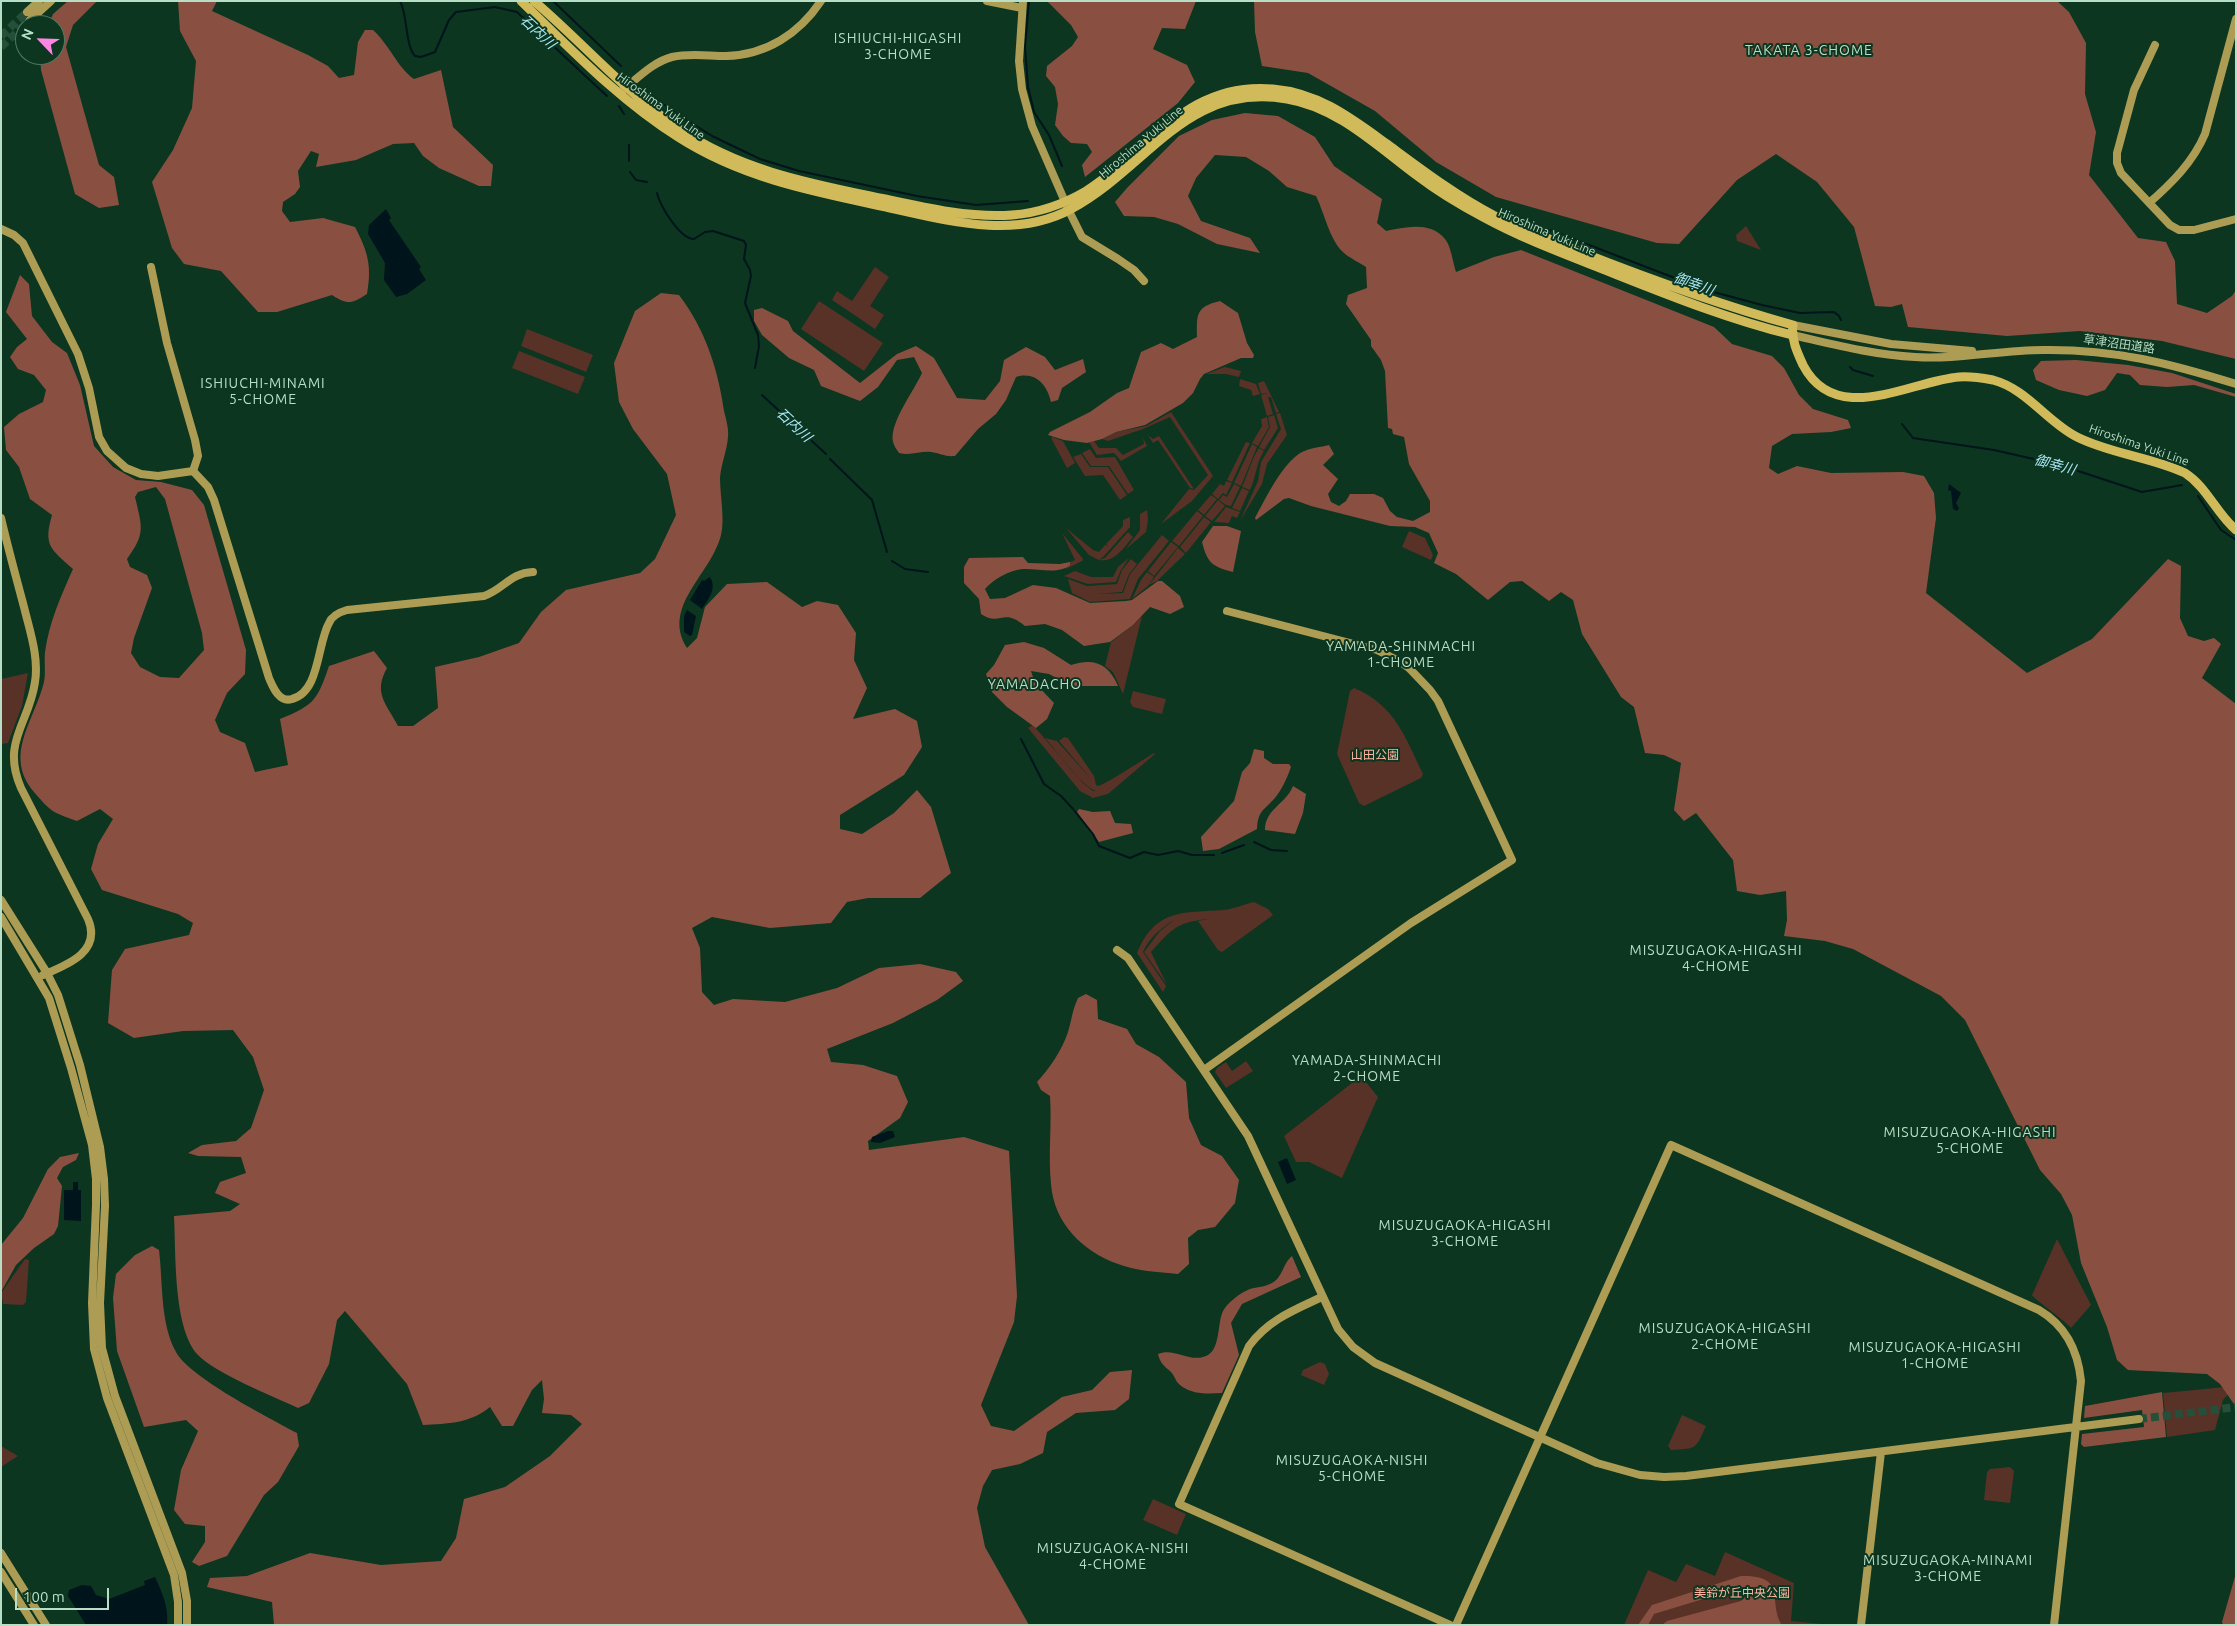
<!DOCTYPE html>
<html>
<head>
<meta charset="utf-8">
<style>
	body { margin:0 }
	#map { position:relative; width:2237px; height:1626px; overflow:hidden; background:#0c3620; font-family:Ubuntu,sans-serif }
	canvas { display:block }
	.frame { position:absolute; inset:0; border:2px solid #b9dec6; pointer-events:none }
	.north { position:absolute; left:15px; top:15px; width:50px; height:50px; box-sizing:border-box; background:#0c3620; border:1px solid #517962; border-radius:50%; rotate:294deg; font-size:14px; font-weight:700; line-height:20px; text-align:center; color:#b9dec6 }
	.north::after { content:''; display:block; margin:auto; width:18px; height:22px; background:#fd86e3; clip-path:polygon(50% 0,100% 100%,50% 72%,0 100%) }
	.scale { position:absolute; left:15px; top:1588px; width:94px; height:22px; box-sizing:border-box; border:2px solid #b9dec6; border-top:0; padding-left:6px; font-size:15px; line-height:18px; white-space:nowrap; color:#b9dec6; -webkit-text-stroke:4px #0c3620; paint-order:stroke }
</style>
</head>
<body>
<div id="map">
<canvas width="2237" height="1626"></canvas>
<div class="frame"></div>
<div class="north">N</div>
<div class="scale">100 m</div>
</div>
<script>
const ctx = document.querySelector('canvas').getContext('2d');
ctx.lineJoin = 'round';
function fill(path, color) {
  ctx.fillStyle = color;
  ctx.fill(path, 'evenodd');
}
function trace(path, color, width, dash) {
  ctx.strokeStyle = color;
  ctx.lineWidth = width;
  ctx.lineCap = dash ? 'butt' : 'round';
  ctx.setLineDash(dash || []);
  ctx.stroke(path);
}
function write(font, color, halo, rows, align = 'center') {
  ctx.font = font + ' Ubuntu,"Noto Sans JP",sans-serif';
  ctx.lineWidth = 4;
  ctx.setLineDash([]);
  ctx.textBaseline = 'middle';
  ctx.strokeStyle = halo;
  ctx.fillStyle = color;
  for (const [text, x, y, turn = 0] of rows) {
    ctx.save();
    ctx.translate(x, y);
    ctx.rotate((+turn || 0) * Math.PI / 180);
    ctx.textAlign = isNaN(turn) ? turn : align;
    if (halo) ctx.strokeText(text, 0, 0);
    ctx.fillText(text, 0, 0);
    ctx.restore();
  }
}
fill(new Path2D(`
	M1746,226L1761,250L1737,241L1736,235Z
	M875,267L889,277L870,306L884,315L875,329L832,300L837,291L852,301Z
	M819,301L883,343L864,371L801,329Z
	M527,329L593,355L586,372L521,346Z
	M519,351L585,377L578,394L512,368Z
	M1225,367L1241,371L1239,377L1226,374H1206Z
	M1240,379L1256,384L1260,394L1253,396L1251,390L1239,386Z
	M1264,381L1279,412L1276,413L1271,397H1268L1273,414L1267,416L1261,395L1268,393L1261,394L1258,383Z
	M1171,412L1213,476L1192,501L1161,524L1189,489L1194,490L1208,475L1170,417L1143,429L1108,441L1102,439L1116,432L1146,426Z
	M1280,413L1287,435L1267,464L1262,484L1240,521L1258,481L1261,462L1281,429L1276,414Z
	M1274,415L1278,428L1264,450L1259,447L1270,427L1268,417Z
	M1267,417L1269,427L1258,446L1252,443L1262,426L1261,419Z
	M1148,435L1153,439L1159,436L1194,489L1190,488L1158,440L1153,443Z
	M1053,437L1063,441L1075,463L1067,468L1051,438Z
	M1143,438L1147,446L1121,461L1114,453L1097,455L1089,442L1094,441L1099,448H1116L1123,455L1144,444Z
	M1246,442L1250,443L1232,482L1227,480Z
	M1252,444L1257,447L1241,486L1234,483Z
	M1259,448L1264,451C1256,463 1256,478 1250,490L1242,487C1248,474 1251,460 1259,448Z
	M1090,449L1096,458L1115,457L1134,490L1128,494L1109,466H1091L1082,453Z
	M1081,454L1090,467H1108L1127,495L1120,500L1103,475L1085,476L1073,457Z
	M1226,481L1232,483L1226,495L1223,493L1218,499L1212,494L1220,484L1224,486Z
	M1234,484L1240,487L1231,506L1226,505L1219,500L1223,495L1227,497Z
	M1242,488L1249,491L1240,511L1232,508Z
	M1211,495L1217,499L1204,515L1198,510Z
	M1218,500L1225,506L1212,521L1205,516Z
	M1226,507L1240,512L1237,518L1232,516L1229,523L1214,522Z
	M1147,510L1148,520L1146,532L1126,549L1140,530V514Z
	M1197,511L1203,516L1179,546L1172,541Z
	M1130,517V527L1104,556L1099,560L1089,555L1066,528L1093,550L1099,552L1105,545L1108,546L1106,544L1123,526V520Z
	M1204,517L1211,522L1186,553L1180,547Z
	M1409,531L1425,538L1433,555L1431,560L1402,547Z
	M1128,532L1133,537C1124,547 1115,563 1099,560L1105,558Z
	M1062,533L1083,559L1082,561L1066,569L1070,562L1075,560Z
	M1162,535L1169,541L1138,579L1130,599L1090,602L1072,593L1068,579L1087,586L1117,584L1122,570L1131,559L1137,564L1129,574L1122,592L1096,594L1123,593L1130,574Z
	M1171,542L1178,547L1154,576L1148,571Z
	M1178,548L1185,554L1157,581L1149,585Z
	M1129,558L1121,570L1116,582L1088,584L1064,576L1075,571L1091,577H1113L1118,567Z
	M1147,572L1154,577L1148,586L1132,599L1141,580Z
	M1142,616L1123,694L1113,672L1105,666L1111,642L1133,625L1131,634L1133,625Z
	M28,673L22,706L8,743L1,744V679Z
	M1354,688C1395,705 1405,737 1423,774L1421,778L1364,806L1359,803L1337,754L1350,691Z
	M1133,691L1166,699L1162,714L1133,707L1130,702Z
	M1033,725L1083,783L1093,791H1096C1081,786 1057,751 1045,738L1057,741L1091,779L1059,741L1064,737L1068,738L1094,776L1096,785L1099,786L1114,778L1154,753L1155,754L1108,794L1093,798L1080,791L1028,728Z
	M1254,902L1268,909L1273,915L1222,952L1218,950L1198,921L1208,919C1176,922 1171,930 1151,952L1167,985L1144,952L1160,931L1174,920C1161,928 1149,938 1143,952L1166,986L1163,992L1137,953C1156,908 1183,913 1224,910C1234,909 1244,904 1254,902Z
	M1246,1061L1253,1071L1226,1088L1215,1072L1217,1068L1226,1062L1232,1071Z
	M1361,1076L1378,1097L1342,1178L1309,1162H1296L1284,1136Z
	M2057,1239L2091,1305L2071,1328C2064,1320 2034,1299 2032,1295Z
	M25,1259L29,1260L26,1302L23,1305L3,1304L1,1293Z
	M1320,1362L1325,1364L1329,1374L1324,1385L1301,1375L1303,1370Z
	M2236,1386L2223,1400L2215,1430L2167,1437L2163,1393Z
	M1682,1415L1706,1426C1695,1450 1698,1448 1671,1450L1668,1446Z
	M1,1446L18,1456L1,1467Z
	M2010,1467L2014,1471L2010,1503L1984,1500L1987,1472L1990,1469Z
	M1153,1499L1186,1514L1177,1535L1143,1520Z
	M1725,1552L1794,1583L1791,1621L1832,1625H1624L1648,1570L1676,1582L1686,1564L1715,1576Z`), '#583127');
fill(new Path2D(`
	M68,1H97L73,25L66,47L99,165L114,177L119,205L99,208L75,194L41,70L40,55H55V25H48L53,14Z
	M178,1H217L212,11L308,55L328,66L339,78L354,75L358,42L365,30H373C389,44 397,67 414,79L441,70L453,127L493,165L491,186H479L439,168L423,156L414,143L393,144L356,160L316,167L319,154L311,151L298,171L300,187L295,194L283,202L282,211L290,222L323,218L355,227C368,252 372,266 367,294C352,304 347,305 332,295L277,312H258L221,271L184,264L172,248L152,182L173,150L192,108L196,61L180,31Z
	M1047,1H1196L1185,29L1162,28L1153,49L1187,65L1195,82L1178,103L1085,177L1082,165L1092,152L1087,144L1071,143L1063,136L1055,125L1058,104L1055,87L1046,76L1047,66L1072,46L1078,37L1071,25Z
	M1254,1H2057L2069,12L2086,43L2085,94L2096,132L2089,175L2138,238L2166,242L2175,261L2177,304L2207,313L2232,296L2236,290V359L2162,341L2080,331L2007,336L1908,327L1902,304L1891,307L1875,306L1854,227L1817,182L1776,154L1737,180L1679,244L1657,243L1496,197L1436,162L1375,111L1308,73L1262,66L1255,32Z
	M1245,113L1278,116L1315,137L1334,166L1382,199L1377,223L1386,231C1405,227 1431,221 1445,239C1451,246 1453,263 1456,272L1494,257L1521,250L1714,327L1732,344L1772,356L1784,368L1799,395L1813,409L1848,420L1851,428L1831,432L1792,434L1772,446L1769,468L1778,474L1797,466L1831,473L1903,472L1924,476L1934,493L1936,518L1926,593L2027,673L2092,639L2168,559L2181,566L2180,618L2188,636L2204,641L2214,638L2221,644L2202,678L2236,704V1407L2220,1384L2207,1374L2128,1370L2117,1360L2107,1327L2081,1263L2072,1215L2061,1194L2040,1170L1965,1020L1941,996L1853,949L1825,941L1784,936L1787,920L1786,891L1760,895L1737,891L1733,860L1696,813L1684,821L1674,810L1681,763L1664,755L1645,753L1634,707L1621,697L1582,634L1573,600L1561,592L1549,601L1522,581L1510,582L1488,600L1456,574L1434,563L1438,553L1429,533L1415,527L1390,526L1311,506L1289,498L1284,499L1256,520L1255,518C1266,498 1282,463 1302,452C1310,448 1321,447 1329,445L1334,454L1323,465L1338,479L1328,494L1331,502L1339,506L1346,501L1350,494H1374L1383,498L1390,511L1397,517L1413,521L1430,512V501L1409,464L1404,437L1393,434L1392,429L1388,428L1385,371L1381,360L1371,346V340L1346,304L1348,295L1367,288L1366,267C1359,262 1349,258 1343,252C1330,241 1324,212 1316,196L1287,187L1269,171L1246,157L1215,155L1196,178L1188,196L1201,221L1250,238L1260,253L1217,244L1178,224L1154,217L1124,216L1115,202L1127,188L1179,136L1212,120Z
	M20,275L29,284L32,316L52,342L67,353L80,385L94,446L113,467L136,480L161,482L192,490L204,505L246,650L245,674L227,693L215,720L220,732L245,743L255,772L288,765L280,719C314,705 317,701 329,666L374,651L387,668C373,693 386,703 398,726H413L438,708L435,667L479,657L519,643L541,612L566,590L640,573L655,559L676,515L667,474L633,429L619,402L614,363L635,311L661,293L679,295C705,329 718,369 724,411C726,419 729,429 728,437C727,451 721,464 720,478C720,495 725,520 721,535C711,575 661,606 687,648L697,638L705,607L727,584L767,582L802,607L817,601L838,605L856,633L854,660L867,688L853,719L895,709L917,721L922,747L904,775L840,815V829L862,834L894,813L917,790L931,807L951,873L920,898H868L847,902L831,923L770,928L712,917L692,928L700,948L702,992L714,1005L733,999L785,1002L837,988L879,968L920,964L956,972L963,981L937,1000L893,1023L827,1049L831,1062L863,1065L897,1076L908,1102L900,1118L868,1141L869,1150L964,1137L1009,1151L1017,1296L1014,1322L981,1405L991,1426L1014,1431L1062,1397L1092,1390L1110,1372L1132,1370L1129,1399L1115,1410L1076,1413L1047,1432L1043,1453L1020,1464L992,1470L983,1486L977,1508L985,1547L1029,1625H274L272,1602L207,1587L210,1578L247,1576L310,1553L381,1565L441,1561L456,1538L464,1499L505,1487L550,1456L582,1424L571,1415L542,1413L544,1399L542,1380L532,1390L513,1426H502L490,1407C471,1423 447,1424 423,1425L407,1384L345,1311L337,1320L329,1364L309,1403L298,1408C273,1396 214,1373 197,1354C173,1326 176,1253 174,1216L230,1211L240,1204L215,1193L220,1182L246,1173L241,1157L198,1156L188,1153L202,1145L236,1141L251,1128L264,1090L253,1057L233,1030L183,1031L134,1038L108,1023L112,970L125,949L189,935L193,923L178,914L102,890L91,869L98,844L113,819L100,809L77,821C52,812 51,812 34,792C3,755 34,722 44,682C46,672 44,662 45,652C49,622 61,596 73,569C51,549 43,546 52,515L30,499L19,467L6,450L4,427L19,414L43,402L46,390L34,375L18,369L10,357L17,347L27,339L6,312ZM156,487L165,499L202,633L204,650L179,678L160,677L140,667L131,653L134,638L152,588L147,575L130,567L127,559C146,533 142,527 135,497L138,492Z
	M1220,301L1238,313L1247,343L1254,355L1253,358H1241L1204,374L1200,379L1193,393L1183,403L1145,425L1116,432L1102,439L1087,443L1064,440L1048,435L1050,432L1090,412L1117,393L1129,388L1141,352L1161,343L1173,349L1197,337C1197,315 1195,307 1220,301Z
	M762,308L788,321L793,331L860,383L897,354L916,346L934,358L957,398L985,400L1000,381L1004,360L1026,347L1045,357L1055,370L1083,359L1086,372L1062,388L1058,400L1051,402C1047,384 1035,371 1016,377L1006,400L996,414L978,429L955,456C945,457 940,453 931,452C920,451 911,456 899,453C897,450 894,446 893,442C889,423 914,391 922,373L914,357L897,360L878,387L860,401L821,386L814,370L789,358L762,335L754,321V310Z
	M2076,360L2128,365L2172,373L2236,394V397L2194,385L2167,387L2140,385L2130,375L2117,373L2105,390L2087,396L2059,390L2036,380L2033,370L2041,361Z
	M1213,526H1227L1241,531L1233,572C1212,567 1207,562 1202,542Z
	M1023,557L1028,563L1060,564L1070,562V565C1059,575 1037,568 1023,569C1009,570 994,579 985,589L990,599L1005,598L1033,585L1056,588L1090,603L1126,601L1132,600L1158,581H1162L1180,596L1184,607L1170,614L1150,607L1133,625L1110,642L1084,646L1062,630L1045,624L1025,626C1002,607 1001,627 981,614L979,599L964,583V567L969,558Z
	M1024,642L1044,648L1071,665C1094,658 1108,663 1118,686H1072L1049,674L1031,671L1035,683L1054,703L1047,719L1036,728L1007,707L992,692L986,674L994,665L1005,645Z
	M1254,749L1264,751V758L1273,764H1289L1291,767C1287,778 1282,790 1274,799C1263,811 1258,811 1257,829L1219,849L1203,851L1201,837L1234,801L1242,772L1250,763Z
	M1293,786L1306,794L1303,813L1295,834L1265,830C1265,809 1286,804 1293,786Z
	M1079,809L1093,812L1110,811L1115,823L1131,824L1133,833L1099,842L1077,812Z
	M1086,994L1097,1000L1098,1019L1127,1029L1136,1044L1159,1057L1186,1082L1189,1118L1201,1145L1222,1156L1239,1180L1235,1203L1215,1227L1198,1230L1188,1238L1189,1264L1178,1274C1158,1272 1136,1271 1118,1264C1082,1251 1054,1223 1051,1184C1048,1154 1052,1125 1050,1096L1041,1090L1037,1082C1050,1068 1062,1050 1068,1032C1072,1019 1072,1011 1078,998Z
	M79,1153L76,1160L63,1167L57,1178L62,1186L58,1226L54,1234L34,1248L16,1265L1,1292V1245L23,1218L48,1169L60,1157Z
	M152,1246L159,1250C163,1283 160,1323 176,1352C189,1377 269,1418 297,1433L299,1446L278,1482L264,1495L227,1556L199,1566L192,1562L205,1542V1526L185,1524L174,1510L181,1470L198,1431L186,1420L144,1427L117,1351L113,1298L116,1274L135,1255Z
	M1292,1256L1301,1277L1242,1304L1231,1323L1239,1355L1222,1393C1208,1394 1188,1395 1177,1382C1175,1379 1174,1375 1171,1372C1164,1366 1160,1363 1158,1354C1174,1347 1189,1363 1206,1356C1221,1350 1217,1323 1223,1311C1228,1302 1240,1293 1250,1289C1257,1287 1265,1287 1272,1283C1283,1277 1283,1263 1292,1256Z
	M2162,1392L2166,1437L2084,1447L2081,1444L2082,1434L2144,1427L2142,1410L2084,1418L2085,1406Z
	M2236,1573V1625H2223L2222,1622Z
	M1741,1576C1789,1575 1767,1602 1782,1625H1662L1667,1621L1741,1601L1747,1596L1743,1589H1736L1654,1614L1648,1625H1638L1652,1605Z`), '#895041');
fill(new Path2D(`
	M386,209L391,218L389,220L421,267L419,269L426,280L407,294L396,297L384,280L385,263L368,234L369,225Z
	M1949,484L1961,493L1956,503L1959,508L1957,511L1953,509L1951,491L1948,490Z
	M710,577C717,589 709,598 702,609L690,600L702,580L704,581Z
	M687,610L696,616L692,635L690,636L684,632V616Z
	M888,1131H893L895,1137L880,1143L871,1142L872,1137Z
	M1287,1158L1296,1180L1287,1184L1278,1162Z
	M73,1182H78V1190H81V1221L64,1220V1190H73Z
	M155,1577C162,1592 169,1608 167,1625H86L68,1596L69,1590L82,1585L91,1586L96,1595L109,1599L145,1585L144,1581Z`), '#00151b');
trace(new Path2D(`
	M400,1C408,17 405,45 415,56L421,57L435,52L449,20L456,12L495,7L517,12L607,96
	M553,1L621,66
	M1029,1L1025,47L1028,87L1034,112L1049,135L1062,166
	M651,95L677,114L712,136L760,159L799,171L917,196L976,205L1028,201
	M619,106L624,114
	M629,161V145
	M630,172L636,180L647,182
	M657,193C660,206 680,239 694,239L705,232L713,231L744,241L746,245L744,259L750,270L751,276L745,303L758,335L759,346L755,368
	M1550,230L1706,290L1762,305L1800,313L1834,312L1839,316L1841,320
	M1850,367L1853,370L1873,376
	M762,395L826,454
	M1902,424L1913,438L1994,450L2060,465L2142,492L2182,485
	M830,459L872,500L887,552
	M2198,496L2221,530L2236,540
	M892,561L905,569L928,572
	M1021,739L1044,784L1061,796L1073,809L1093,834L1099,846L1130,858L1144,852L1158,855L1178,851L1192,855H1214
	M1254,842L1271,850L1287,851
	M1222,853L1244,845`), '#00151b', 2);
trace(new Path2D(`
	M1,36L27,12
	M1,47L30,20
	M2139,1419L2236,1407`), '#264f39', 8, [8, 4]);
trace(new Path2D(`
	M987,1L1022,8
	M1023,1L1019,61L1022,89L1032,126L1069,211L1082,237L1118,259L1134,270L1144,281
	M27,12L39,1
	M30,20L51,1
	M2155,45L2134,90L2117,153V163L2121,173L2170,225L2179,230H2194L2236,219
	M619,93C635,81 652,62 672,57C689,53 708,56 726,56C766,55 799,34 821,1
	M2149,203C2172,183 2193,162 2205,134L2236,19
	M1,229L14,235L23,243L78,354L89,388L99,437L107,451L126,468L141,474L158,476L193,471
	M151,267L167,343L195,440L198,456L193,471
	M1793,325L1891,344L1972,351
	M1792,335C1832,344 1873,355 1915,357C1957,360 2000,350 2043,350C2115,349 2168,363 2236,384
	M193,471L208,487L214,500L269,678C273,687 279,703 292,699C320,692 317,644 329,623C332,615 340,612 347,610L484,596C504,589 510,573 533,572
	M1,518C8,548 16,577 24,607C30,632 39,657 35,682C29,724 1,742 21,788L88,919C102,952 67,965 43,975
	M1,900L47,973L58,995L80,1065L100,1147L104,1179L105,1206L100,1303L102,1348L115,1396L182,1573L187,1601V1625
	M1,917L49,998L71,1068L92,1145L96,1179V1205L92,1303L94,1349L107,1398L174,1575L178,1602V1625
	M1117,950L1128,958L1248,1136L1338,1329L1353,1347L1375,1363L1597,1463L1640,1475L1664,1477L1686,1476L2139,1419
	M1204,1070L1411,923L1512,860L1438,701L1430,690L1409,668L1399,661L1377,650L1227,611
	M1322,1297C1294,1310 1268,1320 1249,1346L1179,1504L1450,1625
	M1,1553L46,1625
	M1,1572L34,1625
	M1456,1625L1671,1145L2039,1310C2066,1326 2078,1350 2081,1381L2054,1625
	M1861,1625L1881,1452`), '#ad9c53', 8);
trace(new Path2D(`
	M521,1C571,49 619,100 678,137C740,177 810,191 881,206C942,219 1013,241 1071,209C1149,167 1186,82 1287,99C1337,107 1377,146 1416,175C1437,191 1460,205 1483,217C1525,240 1570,256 1615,274C1673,297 1731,320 1792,335
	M534,1C583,43 625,92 678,128C740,171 813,184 885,199C926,208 970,218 1012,215C1038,213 1064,204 1086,191C1150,151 1186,81 1273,89C1319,93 1351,118 1387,144C1421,169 1455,195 1493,215C1521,228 1550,239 1578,251C1649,279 1720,305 1793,325C1791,339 1797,352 1803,365C1836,428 1910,381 1959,377C1970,376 1982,378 1993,380C2027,389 2047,422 2077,437C2111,454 2151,457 2185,473C2207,487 2216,513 2236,530`), '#d1ba5a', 9);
write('12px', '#b9dec6', '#0c3620', [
	["Hiroshima Yuki Line",661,106,36],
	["Hiroshima Yuki Line",1141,142,-40],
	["Hiroshima Yuki Line",1547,232,23],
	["草津沼田道路",2119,344,8],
	["Hiroshima Yuki Line",2139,445,19]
]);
write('12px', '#feb6a2', '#0c3620', [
	["山田公園",1375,755],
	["美鈴が丘中央公園",1742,1593]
]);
write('italic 14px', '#abe9f9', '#0c3620', [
	["石内川",538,32,43],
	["御幸川",1694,284,19],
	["石内川",794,425,43],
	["御幸川",2055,465,15]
]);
ctx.letterSpacing = '1px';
write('14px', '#b9dec6', '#0c3620', [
	["ISHIUCHI-HIGASHI",898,38],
	["3-CHOME",898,54],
	["TAKATA 3-CHOME",1809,50],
	["ISHIUCHI-MINAMI",263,383],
	["5-CHOME",263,399],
	["YAMADA-SHINMACHI",1401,646],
	["1-CHOME",1401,662],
	["YAMADACHO",1035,684],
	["MISUZUGAOKA-HIGASHI",1716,950],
	["4-CHOME",1716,966],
	["YAMADA-SHINMACHI",1367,1060],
	["2-CHOME",1367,1076],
	["MISUZUGAOKA-HIGASHI",1970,1132],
	["5-CHOME",1970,1148],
	["MISUZUGAOKA-HIGASHI",1465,1225],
	["3-CHOME",1465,1241],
	["MISUZUGAOKA-HIGASHI",1725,1328],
	["2-CHOME",1725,1344],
	["MISUZUGAOKA-HIGASHI",1935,1347],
	["1-CHOME",1935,1363],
	["MISUZUGAOKA-NISHI",1352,1460],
	["5-CHOME",1352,1476],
	["MISUZUGAOKA-NISHI",1113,1548],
	["4-CHOME",1113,1564],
	["MISUZUGAOKA-MINAMI",1948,1560],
	["3-CHOME",1948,1576]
]);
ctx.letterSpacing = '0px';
</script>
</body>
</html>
